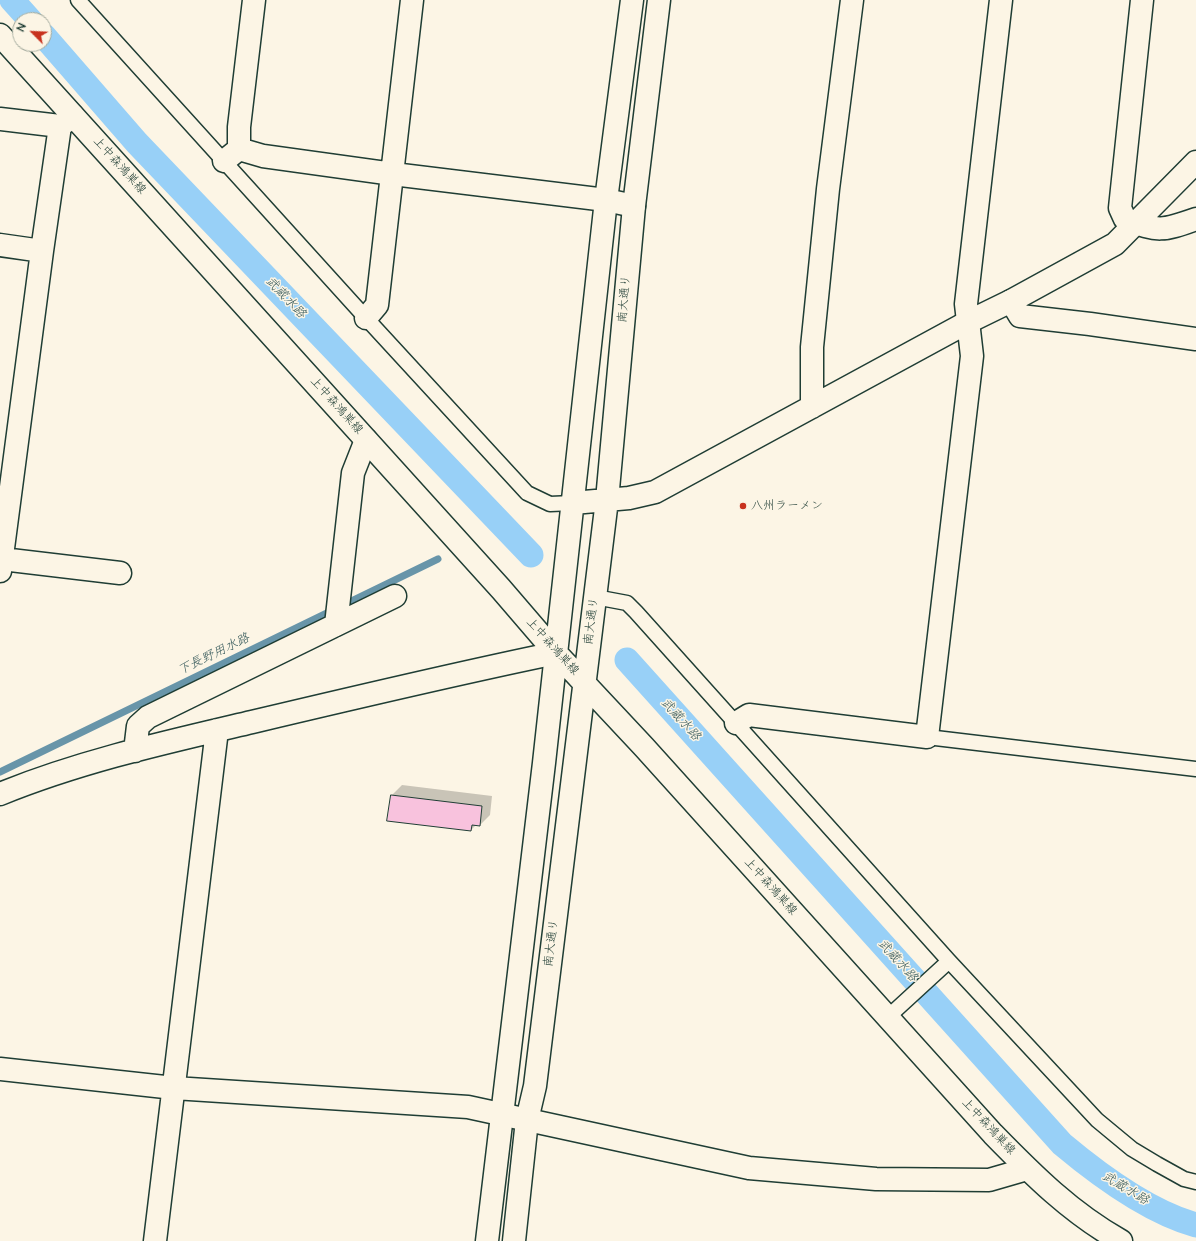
<!DOCTYPE html>
<html>
<head>
<meta charset="utf-8">
<style>
	body { margin:0 }
	#map { position:relative; width:1196px; height:1241px; overflow:hidden; background:#fcf5e5; font-family:"Architects Daughter",sans-serif }
	canvas { display:block }
	.north { position:absolute; left:12px; top:12px; width:40px; height:40px; box-sizing:border-box; background:#fcf5e5; border:1px solid #a4ab9e; border-radius:50%; rotate:294deg; font-size:11px; font-weight:700; line-height:16px; text-align:center; color:#1f3d34 }
	.north::after { content:''; display:block; margin:auto; width:14px; height:18px; background:#c8321e; clip-path:polygon(50% 0,100% 100%,50% 72%,0 100%) }
</style>
</head>
<body>
<div id="map">
<canvas width="1196" height="1241"></canvas>
<div class="north">N</div>
</div>
<script>
const ctx = document.querySelector('canvas').getContext('2d');
ctx.lineJoin = 'round';
function fill(path, color) {
  ctx.fillStyle = color;
  ctx.fill(path, 'evenodd');
}
function trace(path, color, width, dash) {
  ctx.strokeStyle = color;
  ctx.lineWidth = width;
  ctx.lineCap = dash ? 'butt' : 'round';
  ctx.setLineDash(dash || []);
  ctx.stroke(path);
}
function write(font, color, halo, rows, align = 'center') {
  ctx.font = font + ' "Architects Daughter","Klee One",sans-serif';
  ctx.lineWidth = 3;
  ctx.setLineDash([]);
  ctx.textBaseline = 'middle';
  ctx.strokeStyle = halo;
  ctx.fillStyle = color;
  for (const [text, x, y, turn = 0] of rows) {
    ctx.save();
    ctx.translate(x, y);
    ctx.rotate((+turn || 0) * Math.PI / 180);
    ctx.textAlign = isNaN(turn) ? turn : align;
    if (halo) ctx.strokeText(text, 0, 0);
    ctx.fillText(text, 0, 0);
    ctx.restore();
  }
}
fill(new Path2D(`
	M402,785L492,796L490,815L480,825H476L471,830L392,795Z`), '#0003');
trace(new Path2D(`
	M0,772L438,559`), '#6895a9', 7);
trace(new Path2D(`
	M12,0L30,20
	M44,36L137,143L531,555
	M627,660L1062,1144C1099,1175 1149,1212 1196,1225`), '#98d0f7', 25);
const building = new Path2D(`
	M391,795L482,806L480,826L472,825L471,831L387,821Z`);
fill(building, '#f8c2dd');
trace(building, '#1f3d34', 1);
const lane = new Path2D(`
	M78,0L366,318L527,493L550,504L573,503
	M595,597L627,603L636,612L949,961L1097,1120L1132,1149L1157,1164L1184,1179L1196,1182
	M927,737L1196,769
	M888,1017L949,961`);
const street = new Path2D(`
	M1142,0L1120,208L1125,219C1159,232 1162,231 1196,219
	M0,119L60,126
	M239,149L263,156L393,174L606,200L634,206
	M239,149V127L254,0
	M224,161L239,149
	M0,245L42,251
	M1011,301L1020,316L1090,324L1196,339
	M366,318L377,305L412,0
	M2,559L120,573
	M0,571L42,251L60,126L73,116
	M336,625L353,473L366,440
	M736,723L749,715L927,737L972,356L966,304L1001,0
	M135,751L138,726L148,717L395,596
	M0,794C81,761 167,742 252,722C353,698 454,674 556,653
	M0,1069L174,1088L468,1107L749,1168L876,1179L989,1180L1027,1169
	M155,1241L217,730`);
const secondary = new Path2D(`
	M0,35L501,589L556,653L644,747L993,1134C1033,1175 1071,1213 1121,1241
	M812,407V347L828,189L852,0
	M573,503L629,498L655,492L968,322L1011,301L1115,244L1196,162
	M487,1241L544,763L606,200L632,0
	M514,1241L527,1120L535,1086L607,500L634,206L659,0`);
trace(lane, '#1f3d34', 17);
trace(street, '#1f3d34', 25);
trace(secondary, '#1f3d34', 25);
trace(lane, '#fcf5e5', 14);
trace(street, '#fcf5e5', 22);
trace(secondary, '#fcf5e5', 22);
for (const [x, y, r, color] of [
	[743,506,4,"#c8321e"]
]) {
  const dot = new Path2D();
  dot.arc(x, y, r, 0, 2 * Math.PI);
  ctx.fillStyle = color;
  ctx.fill(dot);
  trace(dot, '#fcf5e5', 1.5);
}
write('12px', '#1f3d34', '#fcf5e5', [
	["上中森鴻巣線",119,166,48],
	["南大通り",625,299,-85],
	["上中森鴻巣線",336,406,48],
	["南大通り",592,621,-83],
	["上中森鴻巣線",552,647,48],
	["上中森鴻巣線",770,887,48],
	["南大通り",552,943,-83],
	["上中森鴻巣線",988,1127,47]
]);
write('12px', '#1f3d34', '#fcf5e5', [
	["八州ラーメン",751,506]
], 'left');
write('italic 13px', '#375a5b', '#fcf5e5', [
	["武蔵水路",285,298,46],
	["下長野用水路",214,655,-26],
	["武蔵水路",680,720,48],
	["武蔵水路",897,961,48],
	["武蔵水路",1125,1189,31]
]);
</script>
</body>
</html>
